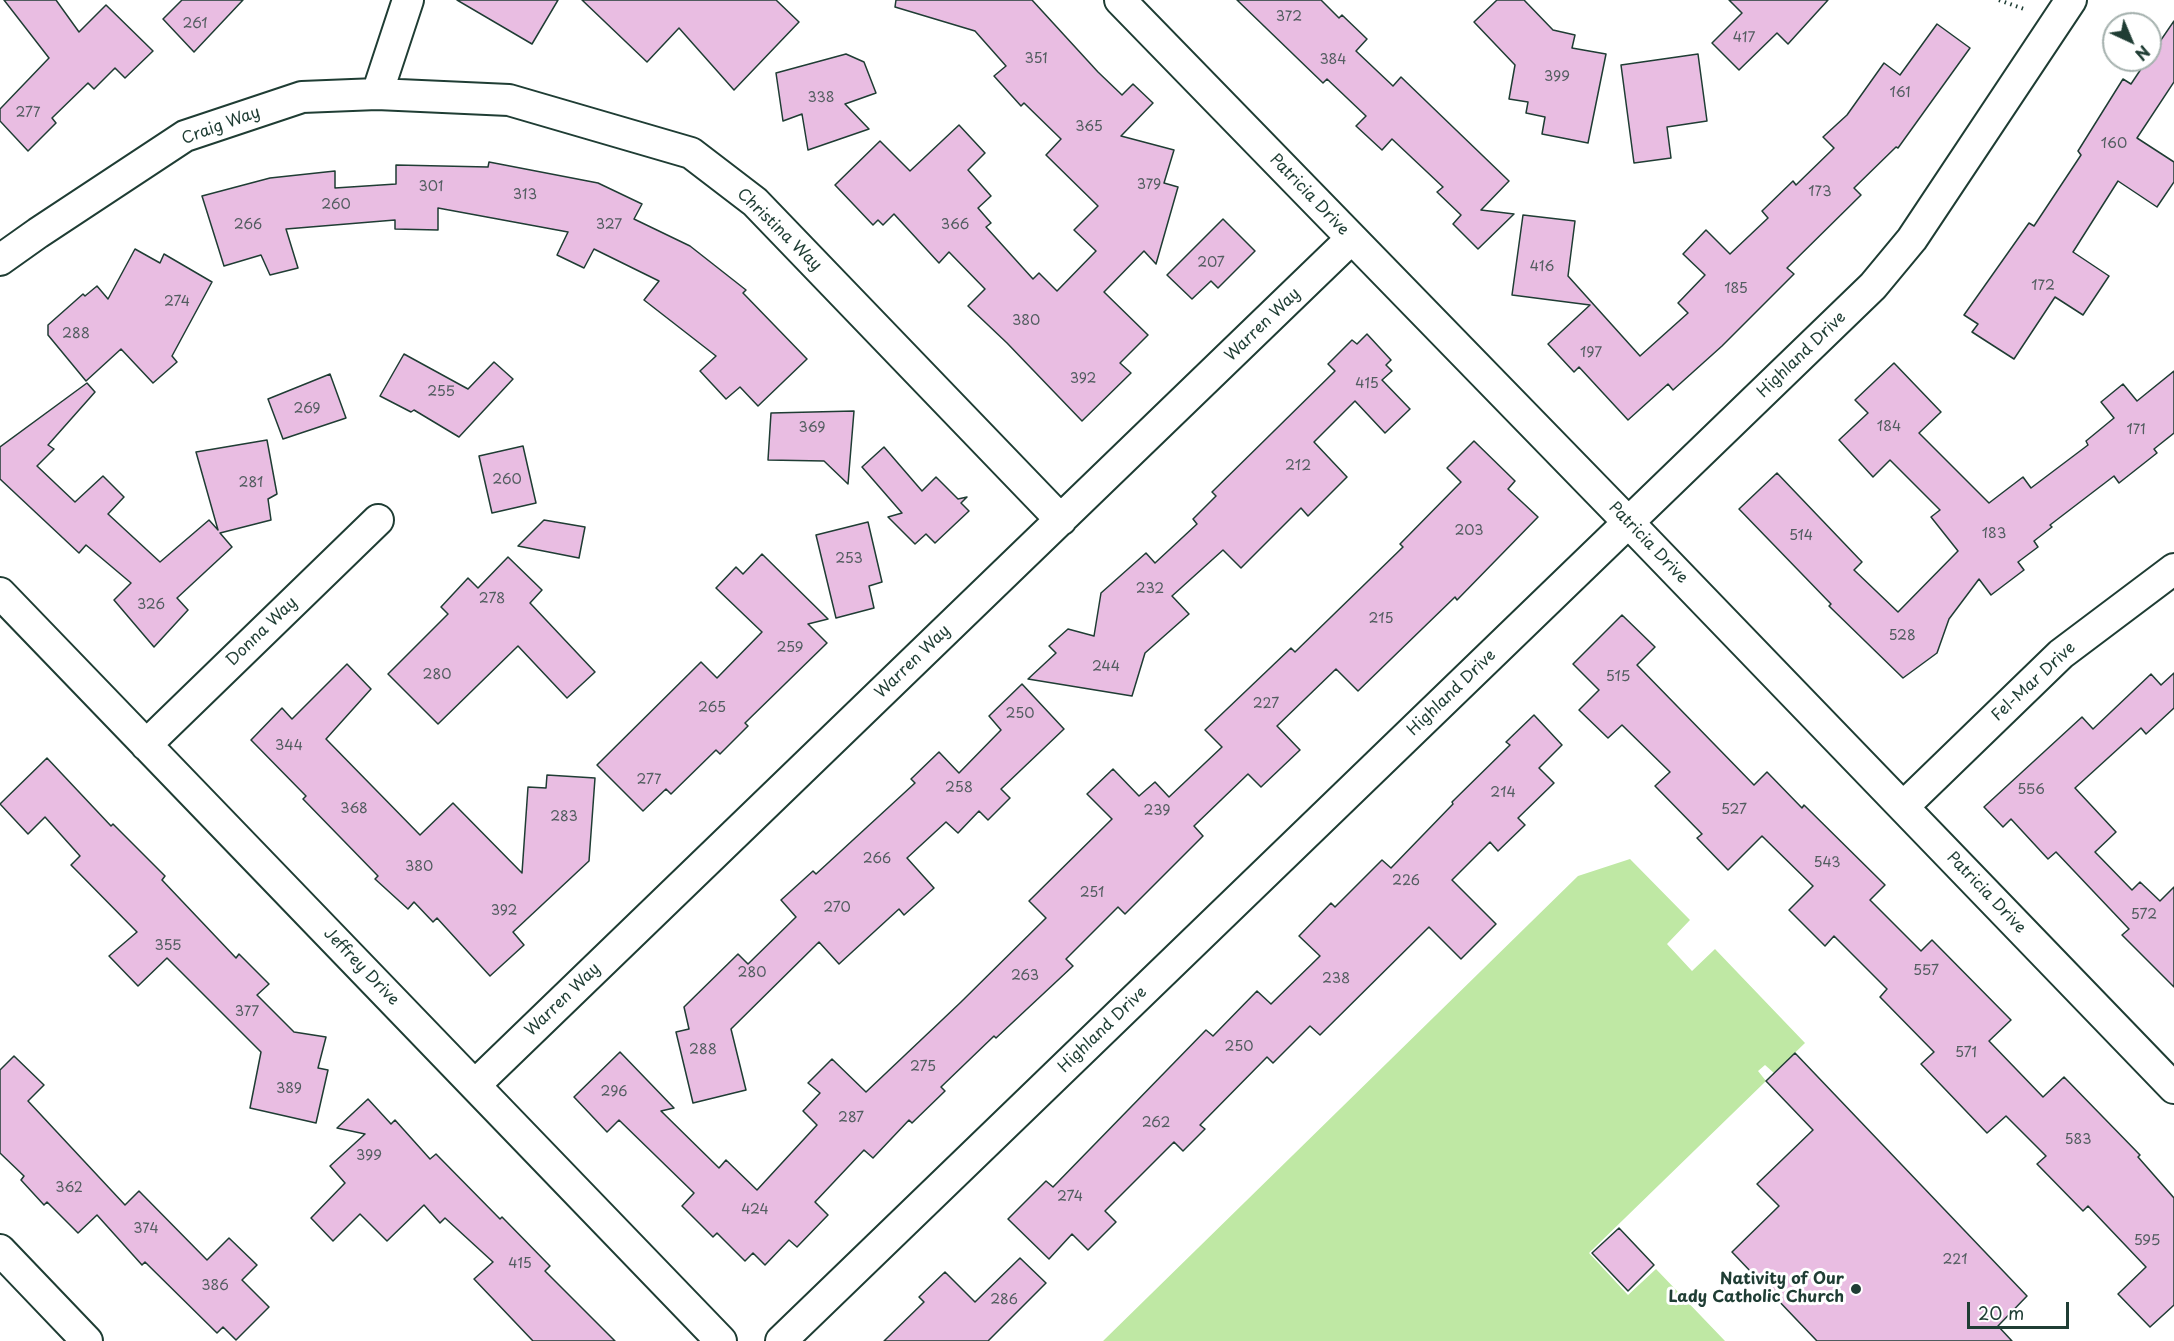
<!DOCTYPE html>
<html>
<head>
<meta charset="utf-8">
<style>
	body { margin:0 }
	#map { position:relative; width:2174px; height:1341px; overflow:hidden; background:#fff; font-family:"Playpen Sans",sans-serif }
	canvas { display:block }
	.north { position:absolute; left:2102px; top:12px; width:60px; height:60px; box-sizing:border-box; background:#fff; border:2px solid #a5b1ae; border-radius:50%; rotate:136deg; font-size:16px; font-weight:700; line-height:24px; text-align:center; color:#1f3d34 }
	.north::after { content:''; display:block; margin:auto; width:21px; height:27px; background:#1f3d34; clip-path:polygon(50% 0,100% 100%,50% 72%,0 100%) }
	.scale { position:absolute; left:1967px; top:1302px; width:102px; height:27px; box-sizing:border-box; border:3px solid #1f3d34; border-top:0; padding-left:8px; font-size:18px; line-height:21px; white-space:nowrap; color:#1f3d34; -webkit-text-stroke:4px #fff; paint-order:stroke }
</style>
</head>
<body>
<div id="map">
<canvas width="2174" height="1341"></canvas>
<div class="north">N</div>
<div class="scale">20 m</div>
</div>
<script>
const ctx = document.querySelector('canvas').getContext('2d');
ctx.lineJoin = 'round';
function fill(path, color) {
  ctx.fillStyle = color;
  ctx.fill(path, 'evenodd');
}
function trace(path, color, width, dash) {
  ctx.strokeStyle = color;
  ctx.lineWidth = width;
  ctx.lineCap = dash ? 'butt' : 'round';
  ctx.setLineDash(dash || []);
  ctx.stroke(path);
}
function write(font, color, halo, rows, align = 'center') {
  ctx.font = font + ' "Playpen Sans",sans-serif';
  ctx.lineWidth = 6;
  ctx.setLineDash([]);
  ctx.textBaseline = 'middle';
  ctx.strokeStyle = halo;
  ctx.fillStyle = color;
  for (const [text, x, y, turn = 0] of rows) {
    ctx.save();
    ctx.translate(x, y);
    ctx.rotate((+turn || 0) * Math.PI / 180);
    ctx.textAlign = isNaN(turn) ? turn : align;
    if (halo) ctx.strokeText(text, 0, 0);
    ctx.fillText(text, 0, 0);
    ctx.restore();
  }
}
fill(new Path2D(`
	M1630,859L1690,920L1667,944L1692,971L1715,949L1805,1043L1774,1073L1765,1065L1758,1071L1766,1081L1589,1253L1628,1295L1656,1269L1725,1341H1103L1578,876Z`), '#bfe8a4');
const building = new Path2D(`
	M4,0H56L79,32L106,5L153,51L125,78L115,68L94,89L88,83L52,118L56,123L28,151L0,121V109L49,58Z
	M182,0H243L194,52L163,19Z
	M457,0H558L532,44Z
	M582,0H776L799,22L734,90L679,28L647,62Z
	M896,0H1032L1098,72L1122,95L1133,84L1153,103L1121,136L1174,150L1164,183L1178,187L1156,264L1144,251L1104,292L1148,335L1120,363L1131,373L1082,421L1007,343L968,306L985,289L949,252L939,263L894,214L883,225L878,220L873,225L835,185L880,141L910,171L959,125L985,153L968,170L991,196L978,208L991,223L986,227L1033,279L1039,273L1057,291L1096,251L1074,230L1098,206L1046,155L1061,139L1024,103L1021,106L994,76L1006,66L975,31L895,7Z
	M1237,0H1321L1339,18L1342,15L1367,39L1356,51L1393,86L1401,77L1509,181L1481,210L1514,214L1478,249L1453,224L1461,215L1437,192L1443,187L1392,139L1382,150L1356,126L1366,116L1327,79L1323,83Z
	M1497,0H1524L1553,30L1575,35L1572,48L1606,54L1588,143L1542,134L1545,117L1526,113L1528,102L1509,99L1515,65L1474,22Z
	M1729,0H1828L1788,44L1777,33L1739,70L1712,43L1742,13Z
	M2174,21V82L2137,138L2174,162V182L2157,207L2118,181L2073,252L2109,276L2083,315L2055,297L2014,359L1972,332L1978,324L1964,315L2029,223L2034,226L2081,155L2078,151L2123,79L2131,84L2147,60H2150V56Z
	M1937,24L1970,48L1898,148L1896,147L1854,188L1861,195L1787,268L1794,274L1722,346L1673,390L1668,384L1628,420L1579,367L1574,372L1548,344L1590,305L1512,295L1523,215L1575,221L1568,276L1640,356L1688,313L1678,303L1705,275L1683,254L1706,230L1730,254L1768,218L1762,211L1793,181L1796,185L1834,148L1823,137L1847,115L1884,63L1900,75Z
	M846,54L864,62L876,93L845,104L869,129L808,150L802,114L783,121L776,73Z
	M1698,54L1707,121L1667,127L1671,158L1634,163L1621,65Z
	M489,162L598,183L642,204L634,219L690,246L746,290L743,293L807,359L758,406L740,387L726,399L700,371L716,356L644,300L659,281L594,249L584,268L557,255L568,232L438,208V230L395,229V220L286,229L298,268L270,275L261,255L224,266L202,196L270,178L335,171V188L396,184V165L488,167Z
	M1223,219L1255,251L1218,288L1211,281L1192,299L1167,275Z
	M135,249L160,263L164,254L212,282L172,356L177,362L153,383L121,349L86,381L48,335V325L83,294L85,296L97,286L108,299Z
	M1367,334L1391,360L1386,365L1392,371L1382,380L1410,409L1385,433L1355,401L1314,442L1347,477L1308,516L1301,508L1241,568L1223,550L1172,596L1189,614L1145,653L1132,696L1028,679L1056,653L1049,646L1068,629L1094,636L1101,593L1146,553L1155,563L1197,524L1193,519L1216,496L1212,492L1335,371L1328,364L1352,340L1357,344Z
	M404,354L468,389L494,362L513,379L459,437L414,410L411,412L380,396Z
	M1894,363L1941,412L1919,433L1989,503L2023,477L2031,488L2088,445L2086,441L2114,418L2101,402L2123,384L2137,401L2174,371V433L2154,449L2157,453L2119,483L2114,476L2050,525L2052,527L2034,541L2038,547L2018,562L2024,570L1991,595L1979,579L1949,619L1937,653L1903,678L1829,606L1831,604L1739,509L1777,473L1862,562L1854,570L1898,612L1958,551L1931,517L1940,510L1890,460L1873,477L1839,440L1868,413L1855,400Z
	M330,374L346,418L283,439L268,399Z
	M87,383L95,392L48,445L54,449L37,466L75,502L103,476L124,497L108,514L160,562L209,520L218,530L196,452L267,440L277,494L268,499L271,520L220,533L232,547L177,598L188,610L154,647L114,600L131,583L86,545L79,553L0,479V447Z
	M854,411L848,484L824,461L768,460L771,413Z
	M1474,441L1515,481L1508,489L1538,517L1457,600L1455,597L1358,691L1336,669L1277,726L1300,750L1261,787L1248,774L1194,826L1203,836L1125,914L1118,907L1066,959L1073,966L996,1038L994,1036L941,1087L945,1091L912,1123L909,1120L873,1158L864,1150L815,1202L828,1215L797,1247L789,1240L765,1265L753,1253L745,1261L717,1233L713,1237L682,1206L694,1193L619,1120L607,1132L574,1097L620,1052L674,1108L661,1111L719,1168L726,1160L757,1190L817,1125L803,1111L820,1093L808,1083L832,1059L866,1092L961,1002L1046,918L1029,901L1112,819L1087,794L1113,769L1139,796L1155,782L1169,797L1222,747L1205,730L1291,648L1295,652L1403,547L1400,544L1461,482L1447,468Z
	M523,446L536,503L492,513L479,456Z
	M884,447L922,491L936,477L958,499L967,497L961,503L969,511L935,543L926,534L915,544L888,517L902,513L862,467Z
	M544,520L585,527L579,558L518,546Z
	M868,522L882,582L869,586L874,608L836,618L816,535Z
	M762,554L828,619L808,624L827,643L745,723L748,726L720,754L716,750L671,794L666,789L643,811L597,765L701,662L717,678L762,632L716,588L736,567L743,574Z
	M508,557L542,590L530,603L595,672L567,698L518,646L438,724L388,674L448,614L441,607L468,578L478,588Z
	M1622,615L1655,647L1637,665L1754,785L1767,772L1802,808L1804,805L1885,885L1870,900L1921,951L1932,940L2011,1020L1989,1041L2043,1097L2064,1077L2140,1155L2138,1157L2174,1198V1305L2150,1327L2118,1294L2146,1267L2088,1206L2083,1211L2037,1164L2046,1156L2006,1116L1987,1133L1921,1064L1934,1052L1880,997L1887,989L1834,936L1825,946L1789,910L1813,886L1762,836L1728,870L1697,838L1702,834L1655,786L1670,772L1622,725L1608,738L1579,710L1599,690L1573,664Z
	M347,664L371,689L326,739L420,835L453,803L522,873L528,787L546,788L547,775L595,778L589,861L513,932L524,945L490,976L437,918L433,922L414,902L408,909L375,879L378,876L303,799L306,796L251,740L282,708L292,719Z
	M2174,673V708L2146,734L2141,728L2075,788L2116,832L2095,852L2132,890L2140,882L2160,901L2174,887V987L2122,935L2129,929L2056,852L2048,859L2011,819L2003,827L1984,807L2082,717L2093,729L2151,674L2161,685Z
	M1022,684L1064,729L1001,789L1010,798L988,820L979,811L958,833L946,822L907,858L934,888L904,915L899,909L839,964L819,942L731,1029L746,1090L693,1103L676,1032L689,1029L684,1007L738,954L748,964L796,917L781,900L813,871L816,874L915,783L911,779L939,752L959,773L1001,730L989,716Z
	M1534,715L1562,745L1539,768L1554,783L1518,818L1525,825L1498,851L1490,842L1452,880L1496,924L1461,959L1429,927L1320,1035L1310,1026L1273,1063L1267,1057L1200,1125L1205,1129L1183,1151L1174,1142L1105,1211L1116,1222L1088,1250L1072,1234L1049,1259L1008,1219L1046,1181L1053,1187L1206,1030L1213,1036L1257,991L1271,1004L1320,956L1299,936L1331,903L1335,907L1382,860L1391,868L1453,804L1452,802L1510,745L1506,742Z
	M47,758L111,826L113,824L165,876L162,880L236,958L239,954L269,984L257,995L294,1032L326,1037L318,1068L328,1070L316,1123L250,1108L261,1052L167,958L138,986L109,956L137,932L71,865L80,856L45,817L28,834L0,804Z
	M1795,1053L2027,1296L1998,1326L2012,1341H1817L1732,1252L1779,1206L1757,1184L1813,1130L1766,1081Z
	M14,1056L44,1085L28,1101L125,1205L139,1191L207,1260L229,1238L257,1265L242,1280L269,1307L236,1340L223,1327L217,1333L145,1262L142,1265L97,1215L78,1233L47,1202L44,1205L21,1180L24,1176L0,1153V1070Z
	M368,1099L391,1124L395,1120L430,1159L436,1154L500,1219L502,1217L550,1266L545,1271L615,1341H533L474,1279L493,1262L445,1218L440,1223L424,1205L387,1241L360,1214L333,1241L311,1218L345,1183L330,1166L365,1134L337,1128Z
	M1619,1228L1654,1265L1628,1291L1592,1253Z
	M1020,1258L1046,1283L988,1341H884L924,1302L919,1297L945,1272L975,1302Z`);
fill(building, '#e9bde2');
trace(building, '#1f3d34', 1.5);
const street = new Path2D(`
	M1120,0L1629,523L2174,1088
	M377,94L408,0
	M0,260L38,233L185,136L302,97L377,94L509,100L691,153L755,202L1061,520
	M0,593L721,1341
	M146,745L378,520
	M1903,807L2061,654L2174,569
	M475,1085L1351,239
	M0,1250L87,1341
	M781,1341L1873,286L1912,239L2071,0`);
trace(street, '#1f3d34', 34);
trace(new Path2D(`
	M1999,0L2027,10`), '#1f3d34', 4, [1.5, 4.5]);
trace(street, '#fff', 30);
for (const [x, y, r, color] of [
	[1856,1289,6,"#1f3d34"]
]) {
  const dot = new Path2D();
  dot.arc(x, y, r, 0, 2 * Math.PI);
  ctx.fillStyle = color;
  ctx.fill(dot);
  trace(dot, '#fff', 2);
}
write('14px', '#525d60', null, [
	["372",1289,17],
	["261",195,24],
	["417",1744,38],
	["351",1036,59],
	["384",1333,60],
	["399",1557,77],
	["161",1900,93],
	["338",821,98],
	["277",28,113],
	["365",1089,127],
	["160",2114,144],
	["379",1149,185],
	["301",431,187],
	["173",1820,192],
	["313",525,195],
	["260",336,205],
	["266",248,225],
	["327",609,225],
	["366",955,225],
	["207",1211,263],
	["416",1542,267],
	["172",2043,286],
	["185",1736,289],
	["274",177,302],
	["380",1026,321],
	["288",76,334],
	["197",1591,353],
	["392",1083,379],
	["415",1367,384],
	["255",441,392],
	["269",307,409],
	["184",1889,427],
	["369",812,428],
	["171",2136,430],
	["212",1298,466],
	["260",507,480],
	["281",251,483],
	["203",1469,531],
	["183",1994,534],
	["514",1801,536],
	["253",849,559],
	["232",1150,589],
	["278",492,599],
	["326",151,605],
	["215",1381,619],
	["528",1902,636],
	["259",790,648],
	["244",1106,667],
	["280",437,675],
	["515",1618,677],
	["227",1266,704],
	["265",712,708],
	["250",1020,714],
	["344",289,746],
	["277",649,780],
	["258",959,788],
	["556",2031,790],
	["214",1503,793],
	["368",354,809],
	["527",1734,810],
	["239",1157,811],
	["283",564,817],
	["266",877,859],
	["543",1827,863],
	["380",419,867],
	["226",1406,881],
	["251",1092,893],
	["270",837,908],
	["392",504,911],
	["572",2144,915],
	["355",168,946],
	["557",1926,971],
	["280",752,973],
	["263",1025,976],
	["238",1336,979],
	["377",247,1012],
	["250",1239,1047],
	["288",703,1050],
	["571",1966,1053],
	["275",923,1067],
	["389",289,1089],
	["296",614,1092],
	["287",851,1118],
	["262",1156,1123],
	["583",2078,1140],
	["399",369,1156],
	["362",69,1188],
	["274",1070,1197],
	["424",755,1210],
	["374",146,1229],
	["595",2147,1241],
	["221",1955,1260],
	["415",520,1264],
	["386",215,1286],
	["286",1004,1300]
]);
write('16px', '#1f3d34', '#fff', [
	["Craig Way",221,126,-20],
	["Patricia Drive",1309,195,46],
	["Christina Way",779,230,44],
	["Warren Way",1263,325,-44],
	["Highland Drive",1802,355,-44],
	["Patricia Drive",1648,543,46],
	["Donna Way",262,632,-44],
	["Warren Way",913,662,-44],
	["Fel-Mar Drive",2034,682,-43],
	["Highland Drive",1452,693,-44],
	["Patricia Drive",1986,893,46],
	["Jeffrey Drive",361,967,46],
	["Warren Way",563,1000,-44],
	["Highland Drive",1103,1030,-44]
]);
write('bold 16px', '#1f3d34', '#fff', [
	["Nativity of Our",1844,1280],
	["Lady Catholic Church",1844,1298]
], 'right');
</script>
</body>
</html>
